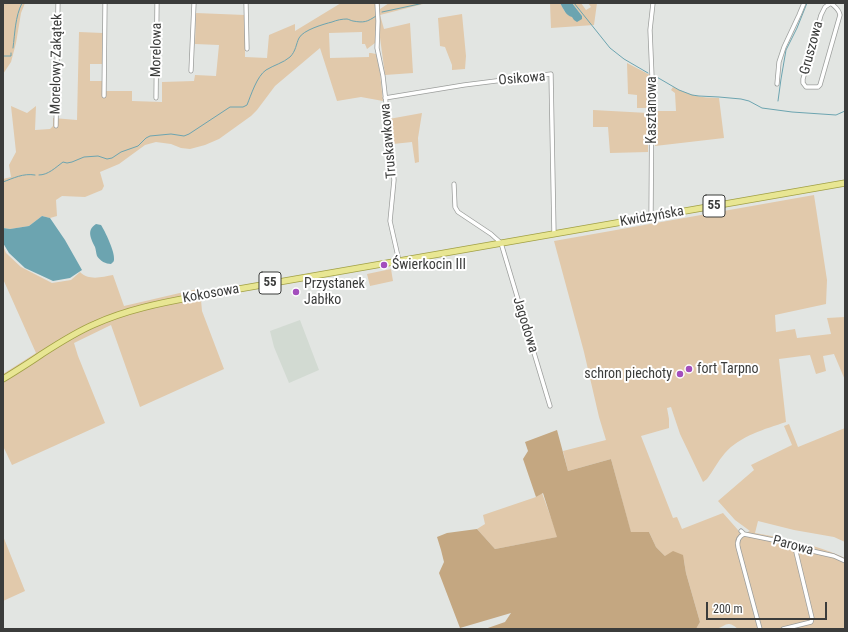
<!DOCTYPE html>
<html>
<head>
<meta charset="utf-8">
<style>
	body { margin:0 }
	#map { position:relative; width:848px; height:632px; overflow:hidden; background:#e2e5e2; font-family:"Roboto Condensed",sans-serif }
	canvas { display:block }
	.frame { position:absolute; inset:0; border:4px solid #3b3c3b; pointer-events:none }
	.scale { position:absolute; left:706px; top:602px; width:121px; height:18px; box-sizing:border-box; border:2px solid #3b3c3b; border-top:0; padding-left:5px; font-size:12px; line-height:14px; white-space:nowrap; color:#3b3c3b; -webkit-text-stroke:3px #fff; paint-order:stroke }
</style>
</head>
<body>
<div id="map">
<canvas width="848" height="632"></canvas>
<div class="frame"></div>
<div class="scale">200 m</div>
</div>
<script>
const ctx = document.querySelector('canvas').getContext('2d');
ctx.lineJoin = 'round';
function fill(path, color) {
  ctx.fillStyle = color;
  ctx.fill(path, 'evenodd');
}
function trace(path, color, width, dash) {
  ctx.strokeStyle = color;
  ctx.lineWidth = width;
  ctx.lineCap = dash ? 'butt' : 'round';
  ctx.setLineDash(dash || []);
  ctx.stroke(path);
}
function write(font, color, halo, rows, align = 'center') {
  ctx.font = font + ' "Roboto Condensed",sans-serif';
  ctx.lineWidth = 4;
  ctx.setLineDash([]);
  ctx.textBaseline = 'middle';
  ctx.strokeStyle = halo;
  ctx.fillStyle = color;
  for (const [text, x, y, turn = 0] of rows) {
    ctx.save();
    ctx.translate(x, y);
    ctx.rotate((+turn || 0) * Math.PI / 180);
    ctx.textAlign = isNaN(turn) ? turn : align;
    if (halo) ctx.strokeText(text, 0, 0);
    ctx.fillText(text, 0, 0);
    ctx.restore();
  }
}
fill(new Path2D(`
	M300,320L319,370L289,383L274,347L270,331Z`), '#d2dad2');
fill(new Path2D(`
	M3,3H25L21,13L16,43L11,62L3,74Z
	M341,3H380V9L389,3H427L380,15L384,29L410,23L413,73L385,75L379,30L375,31V43L367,49L365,44H362V32L329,33L330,58L369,57V53H371L376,54L380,73L383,101L361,97L337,101L320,48L275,86L257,110L251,116L219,139L205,145L190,149L181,148L171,144L156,142L145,145L119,164L100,172L104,186L102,190L85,197L62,196L56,200L57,216L50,218L42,216L29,226L10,229L3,228V179L11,177L9,165L16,152L11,106L27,113L36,106L35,130L50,129L53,126V118L77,120L79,32L103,33L102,64H90V81H102V91H132V101L162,102V82L194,81L195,75L216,76L219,45L195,44L196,13L245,15V57L267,58L269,35L295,24V31Z
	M550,3H560L565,12L582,16L572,3H581L586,10L591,7L588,3H597L594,25L551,28Z
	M462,14L466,56L465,69L452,70V65L445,47L440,46L438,18Z
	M627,63L650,75V108H637V95L628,94Z
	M673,87C690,95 700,98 719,98L724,138L655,146V111H676L675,93L671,90Z
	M593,110L648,113V152L610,153L608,127H593Z
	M422,113L418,138L419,162L415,163L412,142L393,144L389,119Z
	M814,195L827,280L826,304L775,315L776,332L795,329L797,338L831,334L827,318L845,317V380L834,354L823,356L826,371L816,374L810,355L779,359L786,422C765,429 740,436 725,453C718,461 713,471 707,479L703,482L680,434L671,407L667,408L669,419V428L641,436L673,518L677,517L682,529L723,513L738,530L741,535L750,531L735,520L718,501L754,470L751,465L792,445L784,426L789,424L798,447L845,428V542L834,537L794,530L758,521L755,533C764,535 773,536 782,538C804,543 826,549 845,558V629H738C726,619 726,627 716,629C710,630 702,629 696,629L700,622L686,573L684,561L665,556L656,547L649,532L631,533L611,459L568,471L563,451L606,440L599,417L584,352L554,241Z
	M3,246L6,253L21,267L52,283L71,280L80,272C89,281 102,277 113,275L124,306L197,289L201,300L202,311L224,369L140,407L111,325L74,343L78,356L105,423L12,465L3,446V374L36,353L3,279Z
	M391,269L393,281L370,286L367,274Z
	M542,493L558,537L495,549L477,529L485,524L483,515L536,497Z
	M3,536L25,591L3,601Z`), '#e1c9ab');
fill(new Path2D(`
	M557,430L568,471L611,459L631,532H649L656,547L665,556L673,551L683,555L686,573L700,622L696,629H485L505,622L511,613L460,628L439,573L444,562L441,550L437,537L447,533L477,529L495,549L557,537L543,493L536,497L523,459L528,451L525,442Z`), '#c4a781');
fill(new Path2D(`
	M560,3H572L582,16V19L577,22L574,20L572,17C566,16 563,8 560,3Z
	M42,216L50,218L65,240L82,270L70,278L53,281L25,268L9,253L3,243V228L10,229L29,226Z
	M96,224L101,225C105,231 115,252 114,259C114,262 113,262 111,264C106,264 100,261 97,256C96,253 96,250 95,247C91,239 86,230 96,224Z`), '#6ca4b0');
trace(new Path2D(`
	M574,3L610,48L624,59L648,73
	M382,12L424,3
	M13,48C15,33 15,17 22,3
	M3,56H11V53
	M655,76L679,90L692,95L699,96L719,97L741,99L749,101L762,108L792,112L836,115L845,111
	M778,101L781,79L786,50L797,28L807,3
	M39,175C48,175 55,168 63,162L67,163L72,162L84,157L98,156L107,159L112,158L121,152L138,146L146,138L150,136L171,134L184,136L189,134L230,107H243L247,105C251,95 257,76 266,70C274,65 283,63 290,57C296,51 296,44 299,38C303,30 324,24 332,22C337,20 342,19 347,19C348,19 352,21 353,21C364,23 367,22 376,16
	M3,182C14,178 23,173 35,175`), '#6ca4b0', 1);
const street = new Path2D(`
	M246,3L247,49
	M377,3L378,21L377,48L383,76L391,148L394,180L390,221L399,261
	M831,3C835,7 839,9 840,15L820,85L818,87H806L803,83V79L821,15L825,7L831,3
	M191,71L194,3
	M777,84L779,62L784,47L799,15L804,3
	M104,96L105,3
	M156,98L157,3
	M385,98L464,85L551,74L554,234
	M56,126L58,3
	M454,184L455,207L458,212L491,234L501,243L550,406
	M651,217L652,77L650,30L653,3
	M741,531L744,534L788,543L799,548L834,556L845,561
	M744,534C738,537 737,542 738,547L760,629
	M783,629L811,622L812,618L796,552V547`);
const primary = new Path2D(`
	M3,379C16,371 29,363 42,354C59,343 76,332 95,324C126,310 160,303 193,297L845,183`);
trace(street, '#9c9e9c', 5);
trace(primary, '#a1a045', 7);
trace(street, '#fff', 3.5);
trace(primary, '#e8e693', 5.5);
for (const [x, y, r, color] of [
	[384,265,4,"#a34ebd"],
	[296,292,4,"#a34ebd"],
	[689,369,4,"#a34ebd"],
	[680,374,4,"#a34ebd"]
]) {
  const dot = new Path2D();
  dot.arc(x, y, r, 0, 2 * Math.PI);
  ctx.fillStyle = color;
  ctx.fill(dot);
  trace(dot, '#fff', 1.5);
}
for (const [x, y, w] of [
	[714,206,22],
	[270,283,22]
]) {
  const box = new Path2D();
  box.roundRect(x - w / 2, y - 11, w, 22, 3);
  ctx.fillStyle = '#fff';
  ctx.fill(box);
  trace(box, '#3b3c3b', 1);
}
write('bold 13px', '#3b3c3b', null, [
	["55",714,206],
	["55",270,283]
]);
write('14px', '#3b3c3b', '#fff', [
	["Gruszowa",812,48,-75],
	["Morelowa",157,50,-89],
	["Morelowy Zakątek",57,64,-89],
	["Osikowa",522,79,-5],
	["Kasztanowa",652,110,-90],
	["Truskawkowa",389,141,-95],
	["Kwidzyńska",652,217,-10],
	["Kokosowa",211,294,-10],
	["Jagodowa",525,325,73],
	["Parowa",793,546,15]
]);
write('14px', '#3b3c3b', '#fff', [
	["Świerkocin III",392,265],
	["Przystanek",304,284],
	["Jabłko",304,300],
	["fort Tarpno",697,369],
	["schron piechoty",672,374,"right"]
], 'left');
</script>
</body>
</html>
